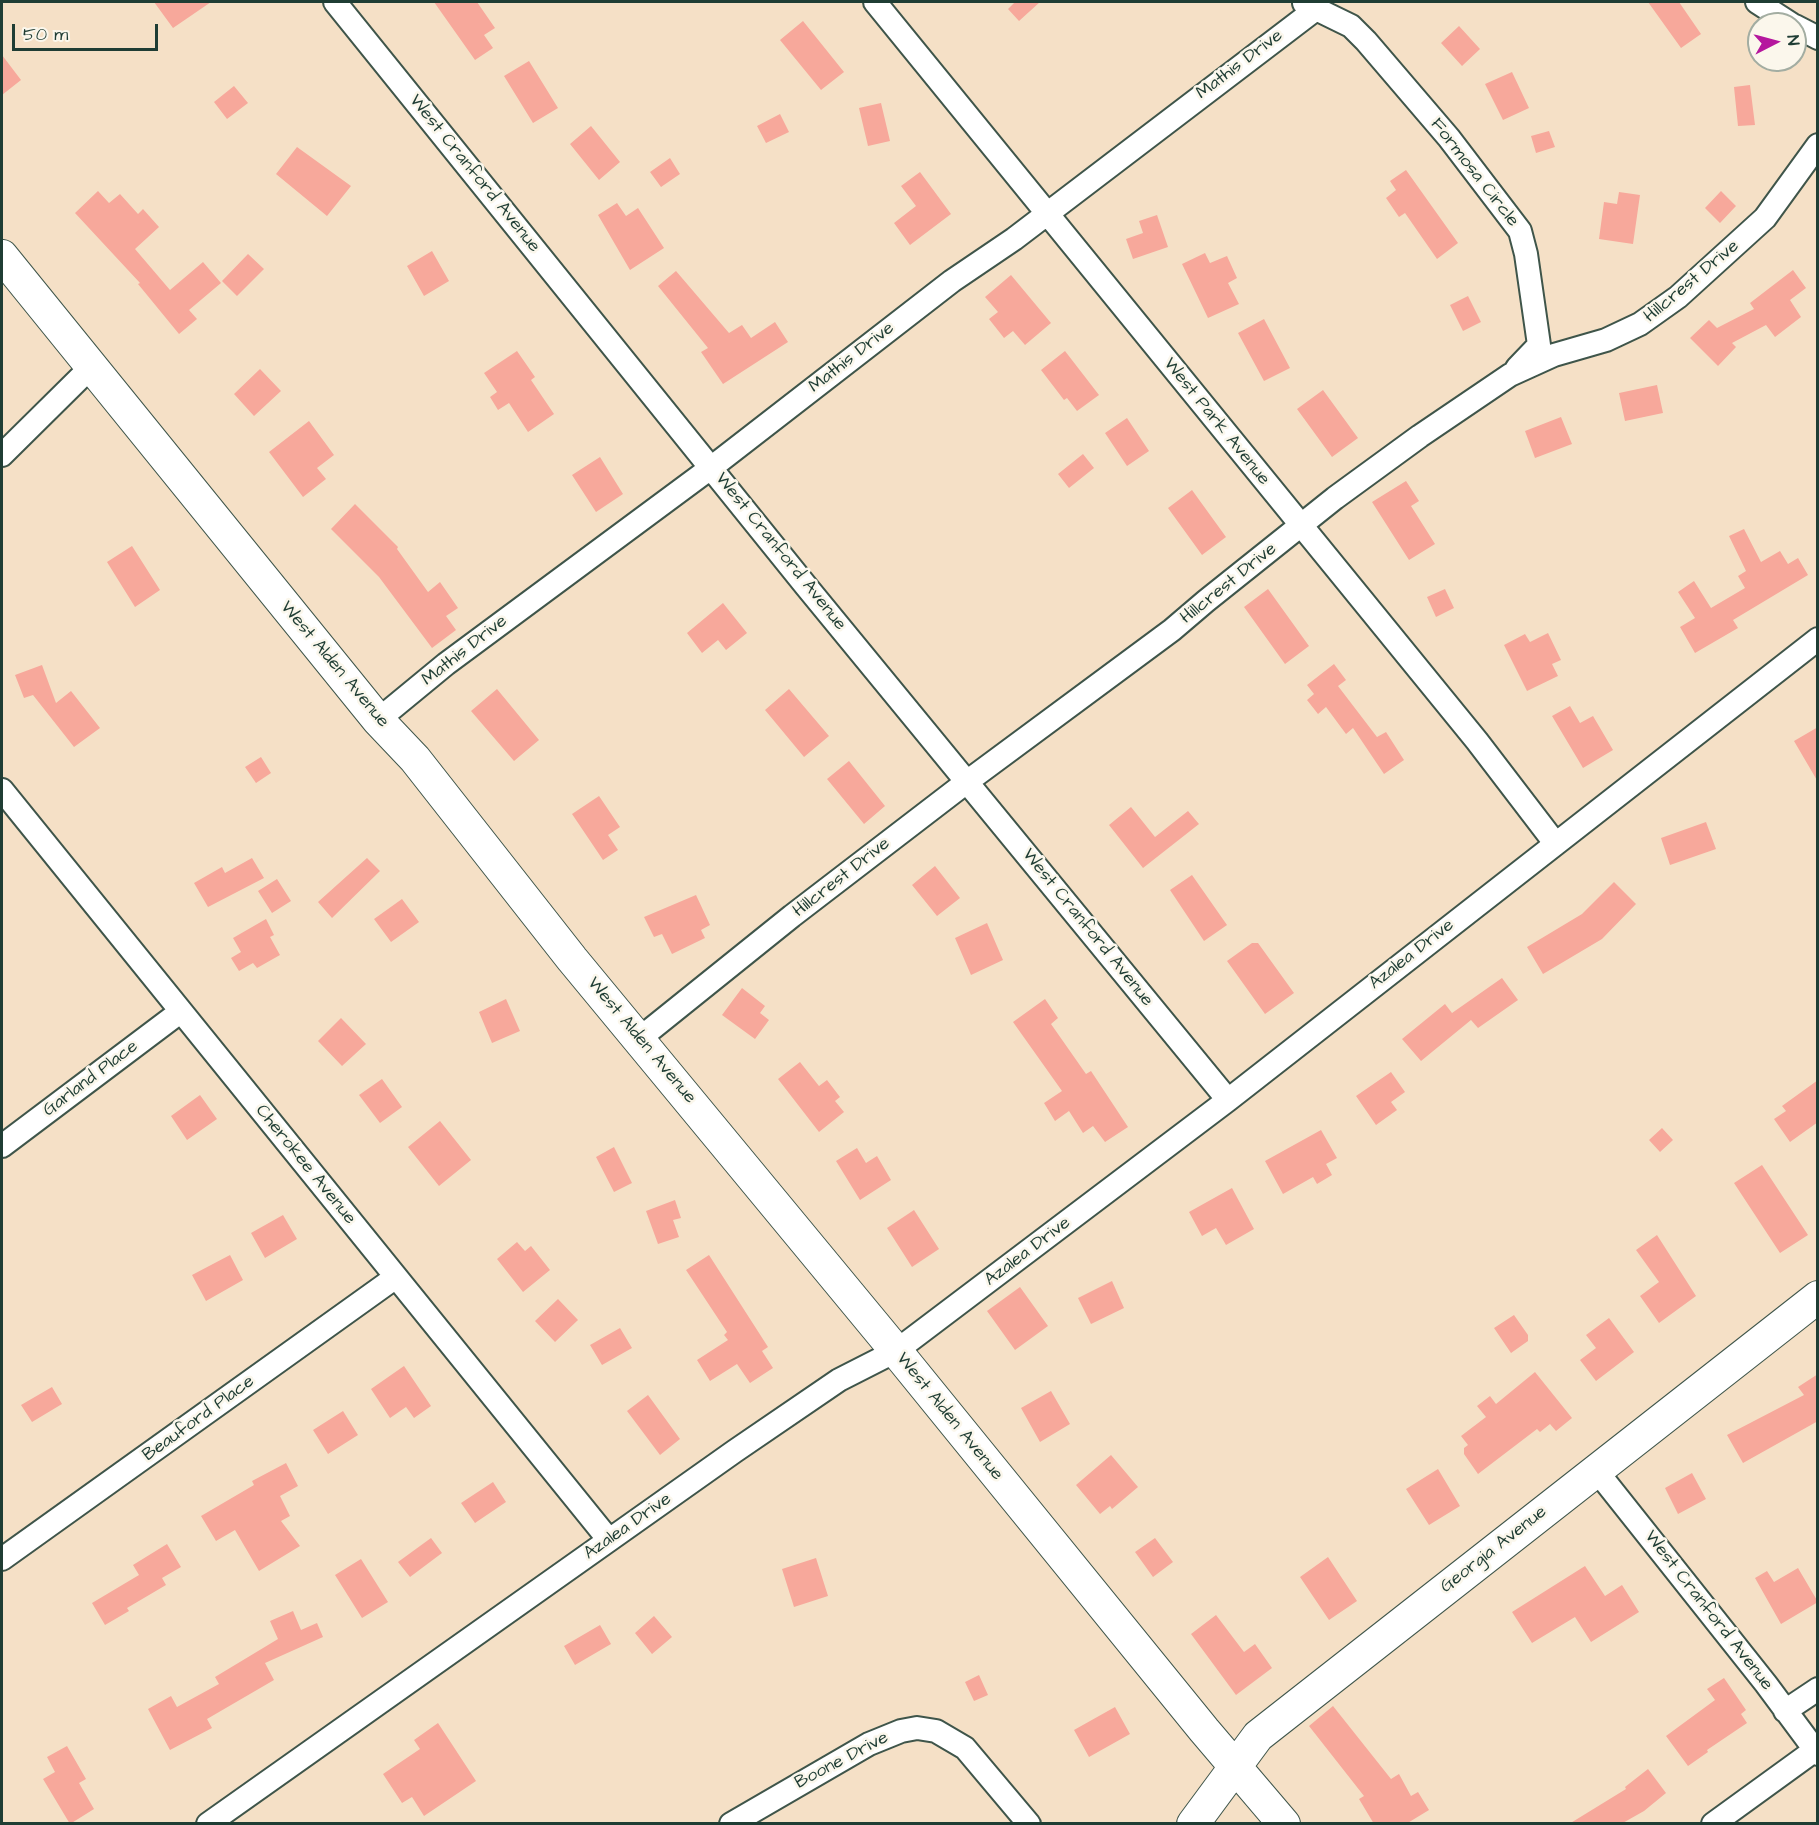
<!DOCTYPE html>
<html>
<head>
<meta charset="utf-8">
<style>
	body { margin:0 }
	#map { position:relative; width:1819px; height:1825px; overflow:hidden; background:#f5e0c6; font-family:"Architects Daughter",sans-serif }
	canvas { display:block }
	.frame { position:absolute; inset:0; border:3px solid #1f3d34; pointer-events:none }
	.north { position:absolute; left:1747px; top:12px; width:60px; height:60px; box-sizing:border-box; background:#fbf7ec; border:2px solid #a3ada2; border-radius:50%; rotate:84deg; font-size:16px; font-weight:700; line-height:24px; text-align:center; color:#1f3d34 }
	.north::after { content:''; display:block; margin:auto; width:21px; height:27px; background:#b5179e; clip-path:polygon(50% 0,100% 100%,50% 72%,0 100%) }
	.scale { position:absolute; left:12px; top:24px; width:146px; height:27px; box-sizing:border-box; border:3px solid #1f3d34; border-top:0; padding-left:8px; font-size:18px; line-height:21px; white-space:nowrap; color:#1f3d34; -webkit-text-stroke:4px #fbf7ec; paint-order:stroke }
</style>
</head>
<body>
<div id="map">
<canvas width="1819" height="1825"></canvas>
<div class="frame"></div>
<div class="north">N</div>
<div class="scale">50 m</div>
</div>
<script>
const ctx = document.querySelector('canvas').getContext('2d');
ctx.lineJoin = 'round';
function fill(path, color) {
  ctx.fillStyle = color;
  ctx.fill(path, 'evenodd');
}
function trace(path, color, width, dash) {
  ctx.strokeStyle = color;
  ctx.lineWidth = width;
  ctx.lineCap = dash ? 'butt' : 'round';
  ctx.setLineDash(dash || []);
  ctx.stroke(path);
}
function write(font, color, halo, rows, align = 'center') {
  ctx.font = font + ' "Architects Daughter",sans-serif';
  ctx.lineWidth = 5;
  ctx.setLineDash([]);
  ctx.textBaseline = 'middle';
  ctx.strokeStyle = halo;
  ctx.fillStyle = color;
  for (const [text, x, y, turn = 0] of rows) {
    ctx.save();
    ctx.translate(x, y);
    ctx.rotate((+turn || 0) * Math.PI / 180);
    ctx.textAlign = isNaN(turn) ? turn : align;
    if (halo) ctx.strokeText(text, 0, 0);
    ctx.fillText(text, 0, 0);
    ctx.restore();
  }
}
fill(new Path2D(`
	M154,2H211L173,28Z
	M434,2H477L495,28L484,35L493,48L475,60Z
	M1015,2H1040L1019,21L1008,9Z
	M1648,2H1679L1701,34L1681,48Z
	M803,21L844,72L821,90L780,40Z
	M1459,26L1480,49L1462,66L1441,43Z
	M2,55L21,80L2,95Z
	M529,61L558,108L533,123L504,76Z
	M1512,72L1529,108L1503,120L1485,84Z
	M1750,85L1755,125L1738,126L1734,87Z
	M234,86L248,103L227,119L214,102Z
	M881,103L890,141L868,146L859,108Z
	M780,114L789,132L766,143L757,126Z
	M591,126L620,162L599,180L570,144Z
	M1549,131L1555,147L1536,153L1531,136Z
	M297,147L351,186L327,216L276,174Z
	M670,158L680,174L661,187L650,172Z
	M1406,170L1458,243L1437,259L1405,213L1399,217L1386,198L1396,190L1390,181Z
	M920,172L951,214L910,245L894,223L916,206L901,186Z
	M98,191L109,203L120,194L138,214L143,209L159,227L135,249L170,290L203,262L221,283L189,310L197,319L179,334L138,284L140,283L75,213Z
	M1721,191L1736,206L1720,223L1705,208Z
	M1619,192L1640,195L1633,244L1599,239L1604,202L1617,204Z
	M617,203L626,216L638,208L664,248L630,270L598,215Z
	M1157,215L1168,247L1133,259L1126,239L1143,233L1139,221Z
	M432,251L449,281L424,296L407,266Z
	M1205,253L1210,263L1227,256L1237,278L1228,283L1239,304L1208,318L1182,264Z
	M248,254L264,269L237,296L222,281Z
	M1793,270L1806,288L1790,300L1801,317L1775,337L1766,325L1732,343L1736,347L1718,366L1690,338L1709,320L1717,328L1754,309L1750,303Z
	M676,271L729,333L742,325L751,338L775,322L788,342L723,384L701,352L708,348L658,286Z
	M1011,275L1051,323L1025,345L1013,331L1004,338L989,319L998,312L985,297Z
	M1468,296L1481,322L1463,331L1450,305Z
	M1264,319L1290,368L1264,381L1238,333Z
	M517,351L535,377L531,380L554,414L528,432L509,403L498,410L490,397L497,392L484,373Z
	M1065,351L1099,395L1077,411L1067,398L1064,400L1041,370Z
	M260,369L281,391L254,416L234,394Z
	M1657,385L1663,413L1625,421L1619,393Z
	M1323,390L1358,438L1332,457L1297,409Z
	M1561,417L1572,444L1535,458L1525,431Z
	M1127,418L1149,451L1127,466L1105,433Z
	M309,421L334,455L317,468L326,479L303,497L269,452Z
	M1083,454L1094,468L1069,488L1058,474Z
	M600,457L623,494L596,512L572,475Z
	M1406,481L1419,501L1411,506L1435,544L1409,560L1372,502Z
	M1192,490L1226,537L1202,555L1168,508Z
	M355,504L398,547L397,549L428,592L440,582L458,608L446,616L456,630L432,648L379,577L331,529Z
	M1744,529L1761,562L1780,551L1788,564L1798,558L1808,575L1733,620L1738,628L1695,653L1680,627L1695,618L1678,592L1694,581L1711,608L1745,588L1738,576L1746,571L1729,536Z
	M132,546L160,590L135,607L107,562Z
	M1268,589L1309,646L1285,664L1244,607Z
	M1445,589L1454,608L1436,617L1427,597Z
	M723,603L747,633L726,650L718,640L702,653L687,633Z
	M1548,633L1561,660L1552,664L1558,676L1527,691L1504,645L1525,634L1530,642Z
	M1334,664L1346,680L1338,686L1377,737L1386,732L1404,760L1384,774L1353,728L1346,734L1326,707L1318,714L1307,700L1314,694L1307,685Z
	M42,665L56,703L71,691L100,728L74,747L33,695L24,698L15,675Z
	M497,689L539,740L514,761L471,711Z
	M789,689L829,736L804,757L765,710Z
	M1570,706L1580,723L1593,716L1613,750L1583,768L1552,716Z
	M1818,727V782L1794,741Z
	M261,757L271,773L256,783L245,767Z
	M849,761L885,806L864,824L827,779Z
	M599,796L620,827L608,835L618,850L603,860L572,814Z
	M1131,807L1155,837L1188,811L1199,824L1143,868L1109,825Z
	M1706,822L1716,849L1670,865L1661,838Z
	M252,858L264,878L208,907L194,883L222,867L225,873Z
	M367,858L380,871L332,918L318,902Z
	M935,866L960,898L937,916L912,885Z
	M1192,875L1227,925L1204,941L1170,890Z
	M277,879L291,901L272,913L258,891Z
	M1614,882L1636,904L1602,939L1543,974L1527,947L1582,914Z
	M696,895L710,925L701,930L705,938L672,954L662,934L654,937L644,917Z
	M402,899L419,922L391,942L374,919Z
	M266,919L274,935L270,937L280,955L257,968L253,963L239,971L231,958L241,952L233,938Z
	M987,923L1003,960L971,975L955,938Z
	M1252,943H1258L1294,993L1265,1014L1227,961Z
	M1502,978L1518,1000L1478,1028L1471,1020L1421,1061L1402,1039L1445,1004L1452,1013Z
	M742,988L765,1006L760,1013L769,1020L755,1039L722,1015Z
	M506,999L520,1031L492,1043L479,1012Z
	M1045,999L1058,1018L1051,1024L1086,1074L1091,1071L1128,1127L1105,1142L1093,1126L1083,1133L1069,1111L1055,1121L1044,1103L1062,1091L1013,1022Z
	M341,1018L366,1044L342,1066L318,1041Z
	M800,1062L819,1086L827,1080L840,1097L835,1101L844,1112L819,1132L778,1079Z
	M1391,1072L1405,1092L1391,1102L1397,1110L1376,1125L1356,1096Z
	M382,1079L402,1107L380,1123L359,1095Z
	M1818,1080V1122L1790,1142L1774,1119L1786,1111L1782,1106Z
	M200,1095L217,1119L187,1140L171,1116Z
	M440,1121L471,1160L439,1186L408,1147Z
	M1662,1128L1673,1140L1660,1152L1649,1140Z
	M1321,1130L1337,1158L1326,1164L1332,1175L1317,1184L1313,1177L1283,1194L1265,1161Z
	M614,1147L632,1183L614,1192L596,1157Z
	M857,1148L866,1163L877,1156L891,1180L860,1200L836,1161Z
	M1762,1165L1808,1235L1780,1253L1734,1183Z
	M1232,1188L1254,1229L1226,1245L1216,1228L1202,1236L1189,1212Z
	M675,1200L681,1218L673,1220L679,1237L658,1244L646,1211Z
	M914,1210L939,1249L912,1267L887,1228Z
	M283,1215L297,1239L265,1258L251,1233Z
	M1657,1235L1696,1296L1659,1323L1640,1296L1659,1282L1636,1250Z
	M517,1242L525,1251L531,1246L550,1270L523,1292L497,1259Z
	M230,1255L243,1280L206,1301L192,1275Z
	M709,1255L768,1347L762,1351L773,1368L750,1383L737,1364L710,1381L697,1360L728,1340L724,1335L727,1332L686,1270Z
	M1112,1281L1124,1308L1091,1324L1078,1298Z
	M1020,1287L1048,1326L1015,1350L987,1311Z
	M558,1299L578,1320L555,1342L535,1321Z
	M1514,1315L1528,1335V1341L1511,1353L1494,1328Z
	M1609,1318L1634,1352L1596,1381L1580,1360L1596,1348L1586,1335Z
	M620,1328L632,1348L602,1365L590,1345Z
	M404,1366L431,1406L414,1418L406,1407L390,1418L371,1389Z
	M1535,1372L1572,1418L1556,1431L1550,1424L1540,1432L1537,1429L1478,1474L1464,1454V1448L1468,1445L1461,1436L1486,1417L1477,1406L1490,1396L1496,1404Z
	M1818,1374V1421L1743,1463L1727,1435L1804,1395L1798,1387Z
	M52,1387L62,1404L32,1422L21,1405Z
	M1051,1391L1070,1424L1040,1442L1021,1408Z
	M648,1395L680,1439L660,1455L627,1411Z
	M343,1411L358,1435L328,1454L313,1430Z
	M1111,1455L1138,1487L1112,1509L1110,1506L1100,1514L1076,1485Z
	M286,1463L298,1486L280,1496L290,1516L281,1521L300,1546L259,1571L235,1530L216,1541L201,1516L254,1485L252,1481Z
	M1438,1469L1460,1506L1429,1525L1406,1489Z
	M1692,1473L1706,1499L1678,1514L1665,1488Z
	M493,1482L506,1502L475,1523L461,1503Z
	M431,1538L442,1553L410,1577L398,1562Z
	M1155,1538L1173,1562L1153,1577L1135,1552Z
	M167,1544L181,1567L162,1578L166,1585L127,1608L129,1611L105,1625L92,1603L139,1575L133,1565Z
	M1328,1557L1357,1601L1329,1620L1300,1577Z
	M816,1558L828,1596L794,1607L782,1569Z
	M361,1559L388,1602L362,1618L335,1575Z
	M1585,1566L1605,1596L1622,1585L1639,1612L1591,1642L1575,1617L1532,1643L1512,1612Z
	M1798,1568L1818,1602L1781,1624L1755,1578L1767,1571L1774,1582Z
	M293,1611L301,1630L317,1623L323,1637L265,1663L274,1680L207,1719L212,1728L170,1750L148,1709L171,1696L177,1707L219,1684L215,1677L278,1639L270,1621Z
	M1216,1615L1244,1652L1255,1644L1272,1668L1236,1695L1191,1634Z
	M654,1616L672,1637L652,1654L635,1633Z
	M600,1625L611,1644L575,1665L564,1646Z
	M979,1675L988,1695L974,1701L965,1682Z
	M1724,1678L1746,1710L1741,1714L1747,1723L1707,1750L1708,1752L1688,1766L1666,1736L1715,1700L1707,1689Z
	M1333,1706L1391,1779L1399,1774L1411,1796L1418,1792L1429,1810L1406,1824H1374L1359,1799L1364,1796L1309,1726Z
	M1115,1707L1130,1734L1089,1757L1074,1730Z
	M438,1723L476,1781L424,1816L412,1797L402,1803L383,1774L420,1749L414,1740Z
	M67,1746L86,1779L79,1783L94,1809L70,1824L43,1779L55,1772L47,1757Z
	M1648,1769L1666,1793L1644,1811L1621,1824H1569L1626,1789L1625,1787Z`), '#f7a89b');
const street = new Path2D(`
	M335,2L806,586L1228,1100
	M875,2L1477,741L1555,843
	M1757,2L1791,24
	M1304,3L1351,26L1366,41L1449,138L1520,231L1526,254L1539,345L1517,368
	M1795,26L1818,38
	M2,455L91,367
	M378,720L446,664L712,467L952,281L1014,239L1316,9
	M2,790L609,1540
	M639,1039L792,916L968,781L1172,630L1206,601L1335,498L1420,436L1510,375L1554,355L1606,340L1640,324L1678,297L1765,218L1818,145
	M2,1146L180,1012
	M1596,1470L1766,1684L1818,1754
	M2,1559L396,1277
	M1785,1711L1818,1689
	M208,1824L735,1451L839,1380L896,1351L1228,1100L1818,639
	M731,1824L869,1744L901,1731L917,1728L936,1731L965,1748L1029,1824
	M1713,1824L1815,1750`);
const secondary = new Path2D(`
	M2,256L378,720L415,759L572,959L896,1351L1204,1730L1284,1824
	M1193,1824L1258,1736L1818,1297`);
trace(street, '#3f554a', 26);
trace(secondary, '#3f554a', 34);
trace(street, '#fff', 22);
trace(secondary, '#fff', 32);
write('18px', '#1f3d34', '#fbf7ec', [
	["Mathis Drive",1240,65,-37],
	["Formosa Circle",1474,173,52],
	["West Cranford Avenue",474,174,51],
	["Hillcrest Drive",1692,282,-40],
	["Mathis Drive",852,358,-38],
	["West Park Avenue",1216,422,51],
	["West Cranford Avenue",780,552,51],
	["Hillcrest Drive",1229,584,-39],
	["Mathis Drive",465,651,-38],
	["West Alden Avenue",334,665,50],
	["Hillcrest Drive",842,878,-38],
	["West Cranford Avenue",1087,928,51],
	["Azalea Drive",1412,955,-38],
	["West Alden Avenue",641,1041,50],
	["Garland Place",91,1079,-37],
	["Cherokee Avenue",305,1165,51],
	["Azalea Drive",1028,1252,-37],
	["West Alden Avenue",949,1417,51],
	["Beauford Place",199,1419,-36],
	["Azalea Drive",628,1527,-35],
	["Georgia Avenue",1494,1550,-38],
	["West Cranford Avenue",1708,1611,52],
	["Boone Drive",842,1761,-28]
]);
</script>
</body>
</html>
